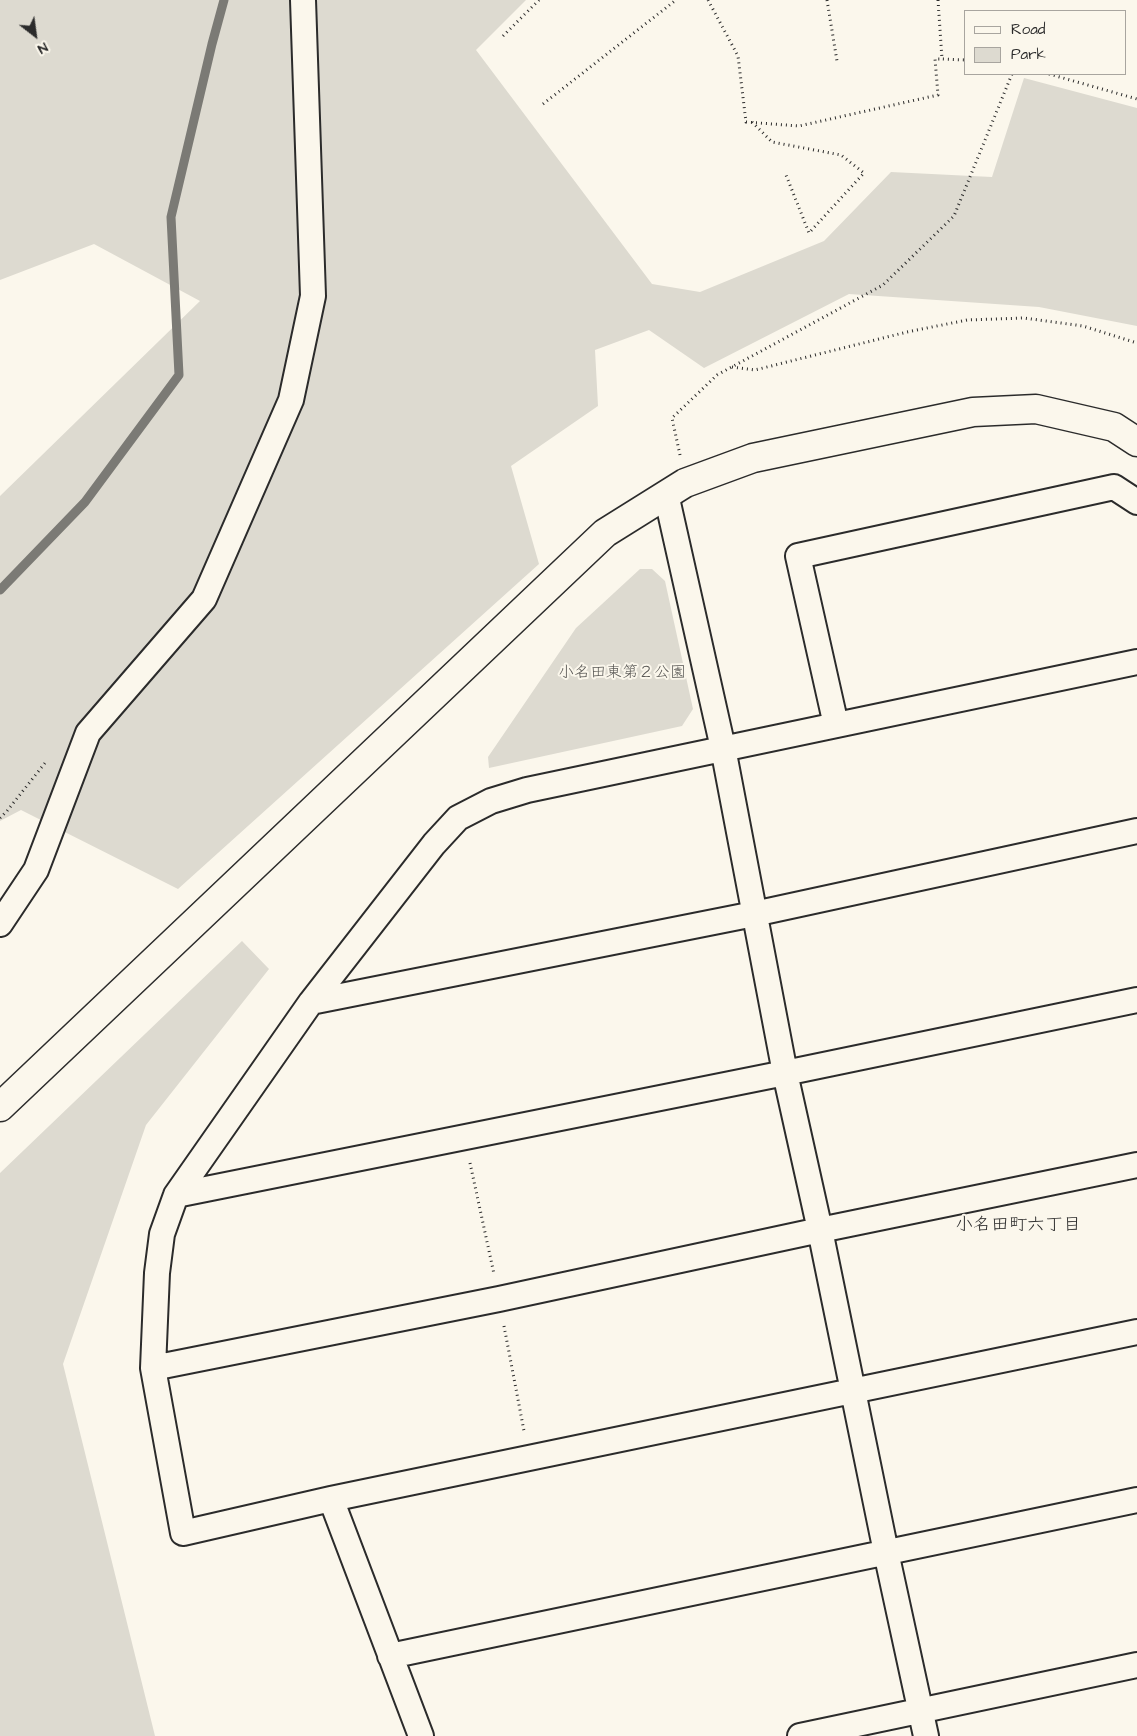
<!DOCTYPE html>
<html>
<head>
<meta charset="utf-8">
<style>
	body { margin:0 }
	#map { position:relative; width:1137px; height:1736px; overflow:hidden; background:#fbf7ec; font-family:"Architects Daughter",sans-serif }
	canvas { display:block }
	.legend { position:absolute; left:964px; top:10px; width:162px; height:65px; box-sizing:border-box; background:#fbf7ec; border:1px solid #a8a59f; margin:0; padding:6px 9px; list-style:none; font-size:15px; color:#2b2b2b }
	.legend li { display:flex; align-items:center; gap:10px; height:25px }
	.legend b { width:25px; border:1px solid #a8a59f }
	.north { position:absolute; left:10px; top:10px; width:50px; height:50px; -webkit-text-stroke:4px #fbf7ec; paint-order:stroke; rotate:150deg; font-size:14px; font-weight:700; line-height:20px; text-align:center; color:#2b2b2b }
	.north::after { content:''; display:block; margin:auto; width:18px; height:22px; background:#2b2b2b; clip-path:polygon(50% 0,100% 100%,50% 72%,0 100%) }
</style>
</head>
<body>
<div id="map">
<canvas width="1137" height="1736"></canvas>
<ul class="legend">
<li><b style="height:6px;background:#fbf7ec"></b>Road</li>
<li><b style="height:14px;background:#dddad0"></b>Park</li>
</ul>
<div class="north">N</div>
</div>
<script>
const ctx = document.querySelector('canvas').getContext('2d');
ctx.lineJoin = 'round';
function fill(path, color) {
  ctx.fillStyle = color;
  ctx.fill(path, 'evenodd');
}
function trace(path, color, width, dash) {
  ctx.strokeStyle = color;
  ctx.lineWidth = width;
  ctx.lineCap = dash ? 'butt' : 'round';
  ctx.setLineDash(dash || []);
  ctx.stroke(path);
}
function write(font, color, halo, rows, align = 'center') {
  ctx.font = font + ' "Architects Daughter","Klee One",sans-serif';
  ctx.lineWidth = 4;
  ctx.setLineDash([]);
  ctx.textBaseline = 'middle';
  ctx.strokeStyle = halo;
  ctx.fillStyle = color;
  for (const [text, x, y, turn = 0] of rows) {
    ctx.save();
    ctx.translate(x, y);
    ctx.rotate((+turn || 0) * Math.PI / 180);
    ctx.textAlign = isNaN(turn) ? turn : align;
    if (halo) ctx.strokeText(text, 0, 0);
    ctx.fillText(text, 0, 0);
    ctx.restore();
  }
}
fill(new Path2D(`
	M0,0H526L476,50L652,284L700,292L824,241L891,172L992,177L1024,78L1137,108V326L1039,307L849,294L704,368L649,330L595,350L598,406L511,466L539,564L178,889L21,810L0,821V496L200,301L94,244L0,280Z
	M640,569H652L665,581L693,709L682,726L489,768L488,757L576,628Z
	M242,941L269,969L146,1125L63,1364L155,1736H0V1173Z`), '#dddad0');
trace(new Path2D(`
	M0,590L85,502L179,375L171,217L212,44L224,0`), '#7b7a75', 9);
const street = new Path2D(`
	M666,494L723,748L785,1073L820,1230L886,1552L926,1736
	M1137,662L527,790L491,801L458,818L434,844L311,1002L176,1195L162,1234L157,1273L153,1368L183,1533L331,1499L1137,1332
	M836,725L798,556L1114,487L1137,502
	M0,924L36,870L88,733L204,599L291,400L313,296L303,0
	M311,1002L754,914L1137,831
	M176,1195L785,1073L1137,1000
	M153,1368L499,1299L820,1230L1137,1165
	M331,1499L421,1736
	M390,1656L1137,1500
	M800,1736L1137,1665`);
const secondary = new Path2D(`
	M0,1107L605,533L685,483L753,458L973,412L1036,409L1114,427L1137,442`);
trace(street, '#2b2b2b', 28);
trace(secondary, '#2b2b2b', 31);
trace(new Path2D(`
	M708,0L738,56L746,122L799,126L938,95L935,59H942
	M827,0L837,61
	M938,0L942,59L966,60
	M503,36L539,0
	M1049,74L1137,99
	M543,104L676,0
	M752,122L772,142L841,155L864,173L809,233L786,175
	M732,367L755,370L907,332L967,320L1024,318L1083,326L1137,343
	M680,455L672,418L717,375L883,285L954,216L1012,74
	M0,818L7,811L45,763
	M470,1163L494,1274
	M504,1326L524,1431`), '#2b2b2b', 3, [1, 4]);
trace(street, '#fbf7ec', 24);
trace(secondary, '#fbf7ec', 28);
write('16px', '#585754', '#fbf7ec', [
	["小名田東第２公園",622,674]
]);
write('18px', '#2b2b2b', '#fbf7ec', [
	["小名田町六丁目",1018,1226]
]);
</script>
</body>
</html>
